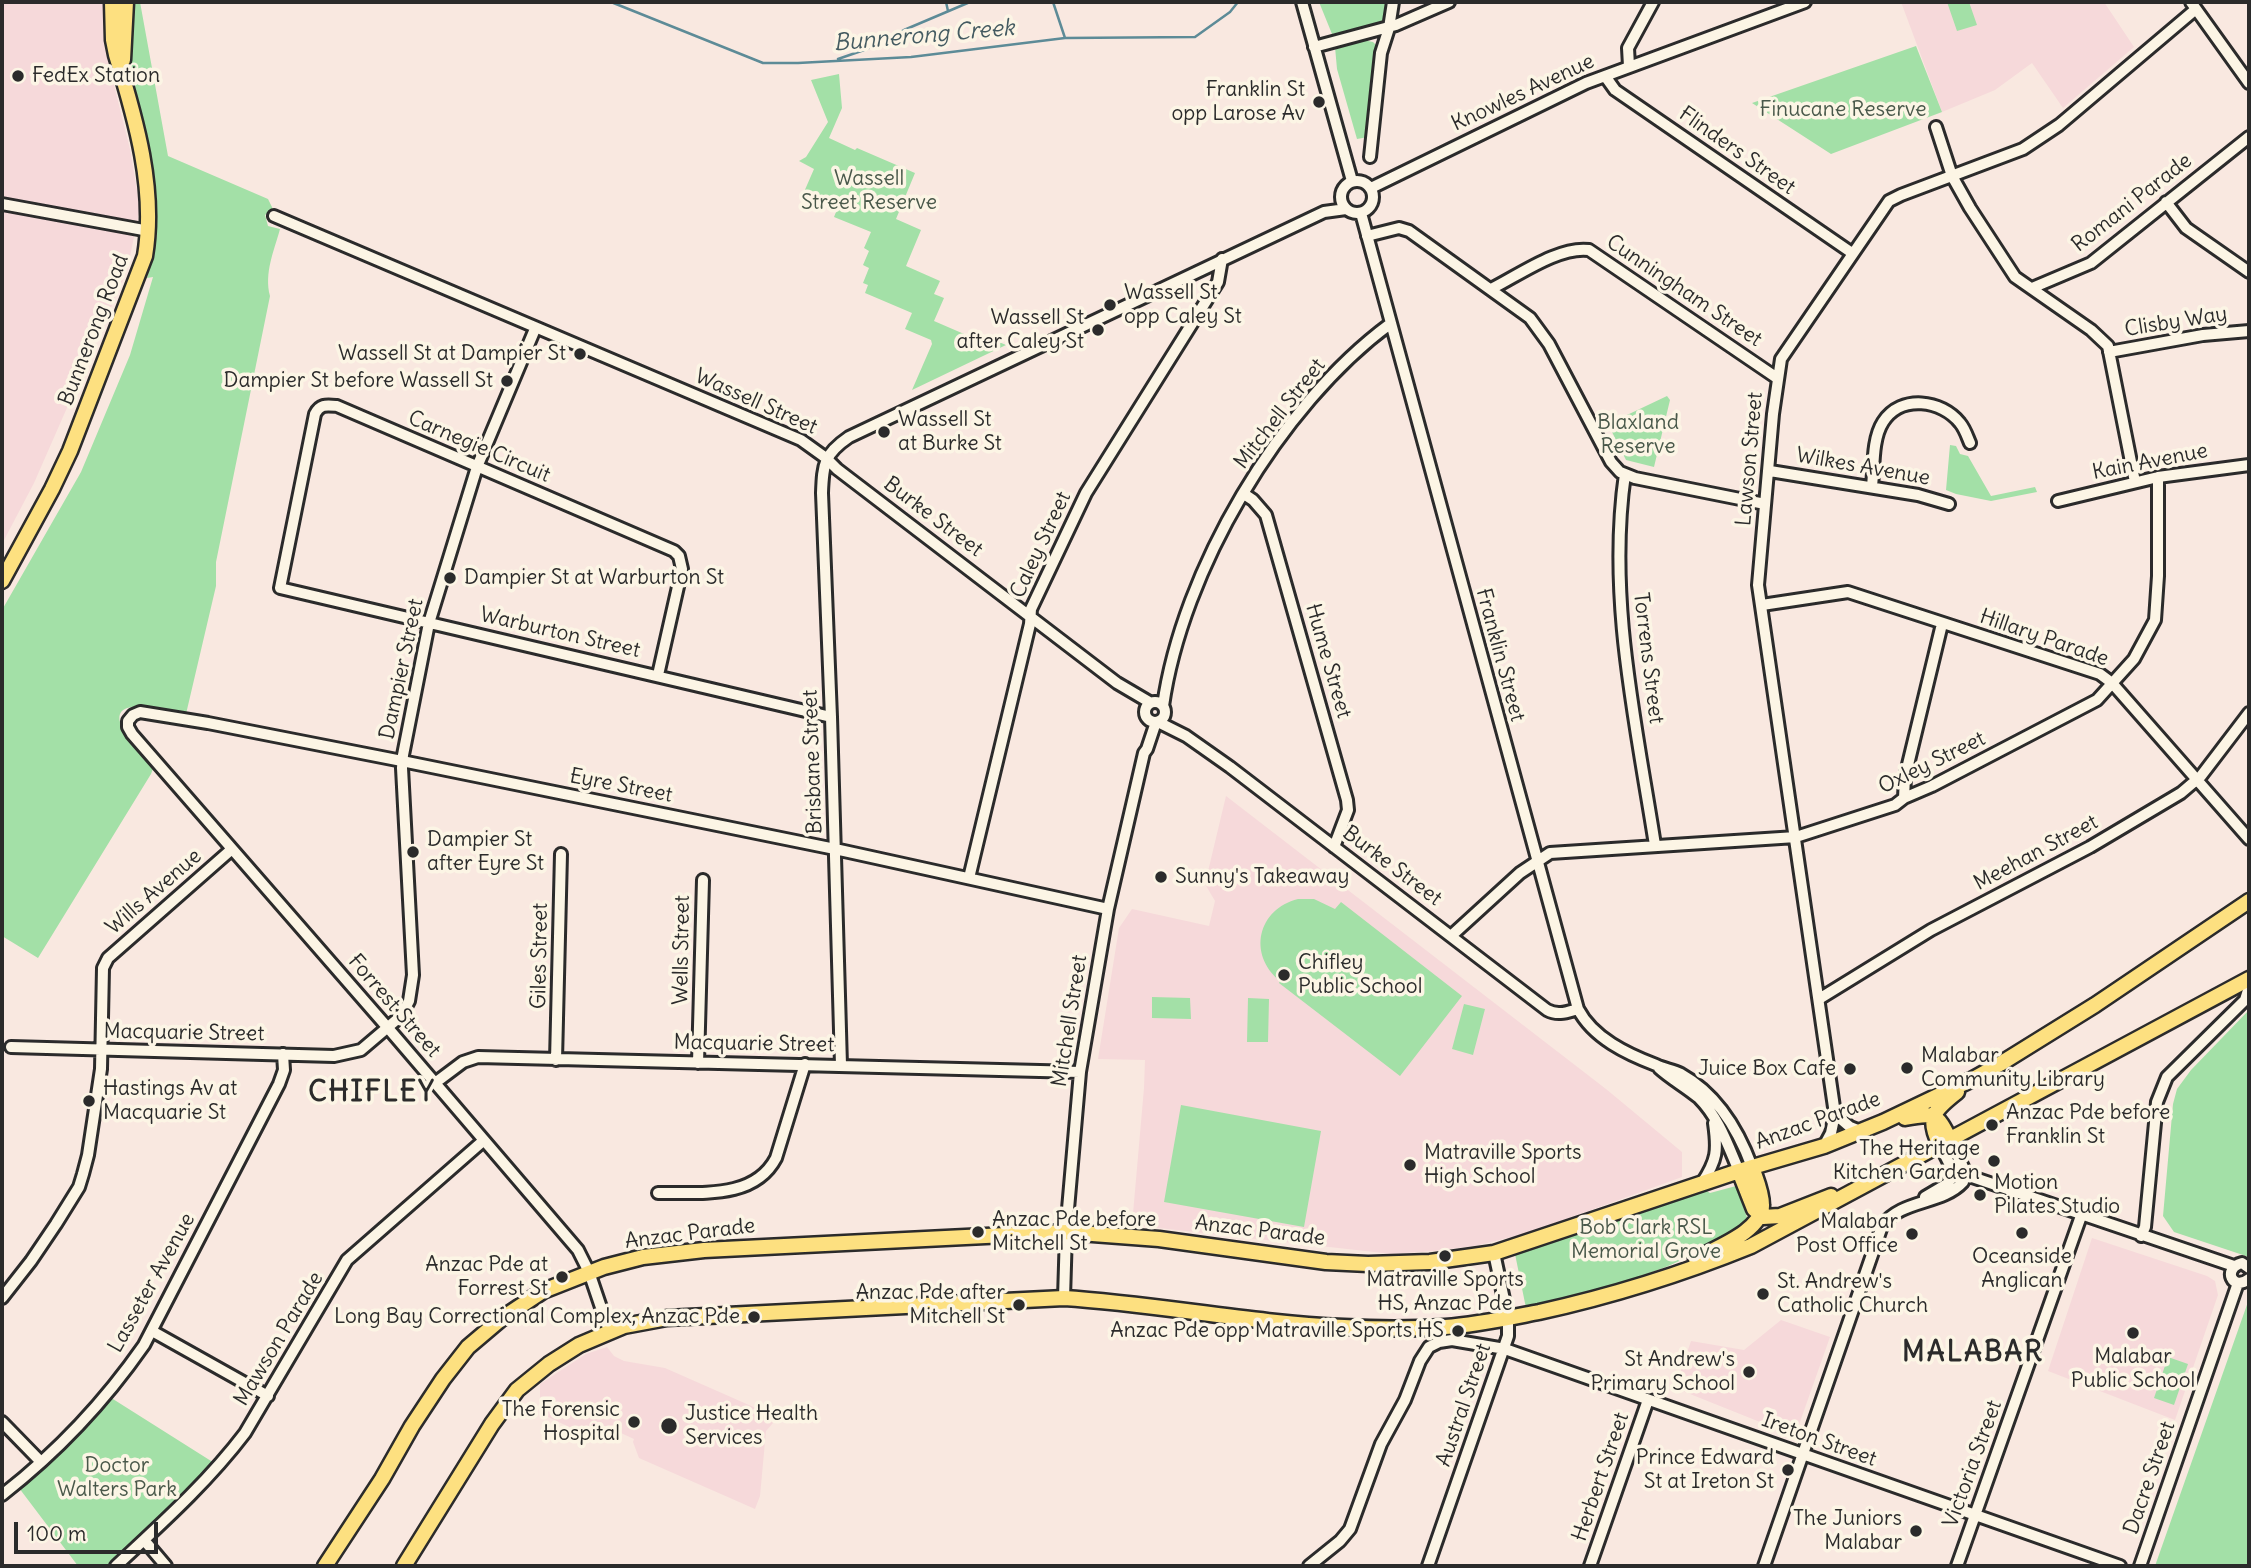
<!DOCTYPE html>
<html>
<head>
<meta charset="utf-8">
<style>
	body { margin:0 }
	#map { position:relative; width:2251px; height:1568px; overflow:hidden; background:#f9e8e0; font-family:Delius,sans-serif }
	canvas { display:block }
	.frame { position:absolute; inset:0; border:4px solid #2b2b2b; pointer-events:none }
	.scale { position:absolute; left:14px; top:1522px; width:144px; height:32px; box-sizing:border-box; border:4px solid #2b2b2b; border-top:0; padding-left:9px; font-size:21px; line-height:24px; white-space:nowrap; color:#2b2b2b; -webkit-text-stroke:5px #fcf5e5; paint-order:stroke }
</style>
</head>
<body>
<div id="map">
<canvas width="2251" height="1568"></canvas>
<div class="frame"></div>
<div class="scale">100 m</div>
</div>
<script>
const ctx = document.querySelector('canvas').getContext('2d');
ctx.lineJoin = 'round';
function fill(path, color) {
  ctx.fillStyle = color;
  ctx.fill(path, 'evenodd');
}
function trace(path, color, width, dash) {
  ctx.strokeStyle = color;
  ctx.lineWidth = width;
  ctx.lineCap = dash ? 'butt' : 'round';
  ctx.setLineDash(dash || []);
  ctx.stroke(path);
}
function write(font, color, halo, rows, align = 'center') {
  ctx.font = font + ' Delius,sans-serif';
  ctx.lineWidth = 7;
  ctx.setLineDash([]);
  ctx.textBaseline = 'middle';
  ctx.strokeStyle = halo;
  ctx.fillStyle = color;
  for (const [text, x, y, turn = 0] of rows) {
    ctx.save();
    ctx.translate(x, y);
    ctx.rotate((+turn || 0) * Math.PI / 180);
    ctx.textAlign = isNaN(turn) ? turn : align;
    if (halo) ctx.strokeText(text, 0, 0);
    ctx.fillText(text, 0, 0);
    ctx.restore();
  }
}
fill(new Path2D(`
	M2,2H103L104,45L130,149L140,208L127,271L34,483L2,544Z
	M1901,2H2104L2134,47L2063,108L2032,63L1995,90L1942,112Z
	M1226,796L1606,1089L1682,1152V1177L1528,1233L1475,1246L1434,1251L1392,1254L1132,1225L1144,1088L1145,1060L1098,1059L1119,928L1132,909L1209,926L1215,901L1205,884Z
	M2092,1238L2207,1276L2215,1281L2218,1295L2175,1420L2048,1371Z
	M1781,1320L1830,1337L1795,1436L1675,1388L1691,1341L1744,1350Z
	M607,1347L614,1356L624,1361L665,1368L758,1409L773,1423L766,1431L760,1496L755,1509L639,1458L633,1442L634,1439L610,1428L590,1437L540,1413V1384L586,1354Z`), '#f6d9da');
fill(new Path2D(`
	M132,2H140L168,156L268,199L273,209L265,215L268,226L280,229C274,251 264,273 270,296L216,562V586L186,714C173,712 113,694 120,722C123,734 145,755 154,766L151,774L38,958L2,936V610L81,472L130,355L153,277L147,278L157,235L156,190L127,57Z
	M1319,2H1388L1386,18L1380,24L1332,34Z
	M1947,2H1969L1977,25L1957,31Z
	M1363,40L1373,42L1377,46L1368,137L1357,139L1337,69L1335,47Z
	M1916,46L1942,112L1831,154L1752,103Z
	M839,74L842,108L829,138L855,150L857,148L915,173L896,219L921,230L906,266L940,281L934,294L944,298L934,321L971,337L973,331L1006,345L912,390L932,344L931,340L905,329L912,313L865,293L868,285L863,283L869,268L863,265L869,251L864,248L871,232L834,217L838,207L804,192L814,169L799,161L806,157L828,122L811,80Z
	M1667,396L1670,400L1654,467L1626,460L1608,424Z
	M1950,445L1956,446L1960,454L1968,456L1991,496L2035,487L2037,492L1991,501L1956,494L1946,490Z
	M1298,899H1314L1335,909L1341,902L1462,996L1400,1076L1279,983L1280,981C1247,954 1258,909 1298,899Z
	M1152,997L1190,998L1191,1019L1152,1018Z
	M1248,998L1269,999L1268,1042H1247Z
	M1464,1004L1485,1009L1473,1055L1452,1049Z
	M2249,1010V1257L2174,1232L2163,1216L2173,1104L2177,1089L2191,1070Z
	M1181,1105L1321,1131L1304,1227L1164,1202Z
	M1736,1186L1749,1223L1719,1243L1666,1267L1593,1293L1526,1308L1515,1254L1702,1188L1710,1193Z
	M2249,1299V1566H2155Z
	M2168,1357L2188,1364L2174,1405L2154,1398Z
	M105,1394L219,1466L116,1566H78L16,1484Z`), '#a3e0a7');
trace(new Path2D(`
	M611,2L763,63H798L911,57L1065,38L1195,37L1230,12L1238,2
	M946,2L948,11
	M1053,2L1065,38
	M838,59L867,49L904,30L970,2`), '#5d8b97', 2.5);
const minor = new Path2D(`
	M1302,2L1352,181
	M2191,2L2249,83
	M1314,47L1396,25L1449,2
	M1629,66L1628,48L1653,2
	M1605,76L1615,90L1852,253
	M1936,127L1952,176L1970,208L2015,277L2091,330L2108,346L2135,482
	M1370,157L1381,53L1389,28L1393,2
	M1341 197a16 16 0 1 1 32 0a16 16 0 1 1-32 0Z
	M1371,188L1586,83L1805,2
	M2166,202L2186,228L2249,272
	M2,204L149,231
	M1361,213L1578,1009C1593,1038 1627,1054 1656,1065C1664,1069 1673,1070 1681,1074C1717,1094 1738,1129 1752,1167
	M274,216L801,440L826,458L837,469L1117,683L1151,703
	M1367,236L1399,228L1409,231L1530,318L1549,344L1611,462L1620,472L1635,478L1765,504
	M2032,288L2091,263L2249,137
	M1491,289C1519,275 1559,246 1589,250L1777,378
	M2109,352L2203,335L2249,331
	M1770,471L1918,495L1949,504
	M1625,474C1607,598 1636,723 1655,845
	M1872,487C1874,467 1872,439 1883,422C1901,394 1942,400 1960,423C1965,429 1967,436 1970,443
	M1244,494L1253,500L1266,515L1347,800L1348,810L1334,847
	M2058,501L2158,477L2249,465
	M1762,605L1848,592L2100,674L2112,683L2249,839
	M658,675L682,569L679,556L674,551L337,406C326,405 320,404 315,414L280,588L831,717
	M1145 712a10 10 0 1 1 20 0a10 10 0 1 1-20 0Z
	M1163,706C1182,571 1279,406 1390,324
	M1158,722L1186,736L1230,767L1547,1010C1558,1016 1567,1012 1578,1009
	M1904,798L1905,777L1942,624
	M969,878L1030,624L1031,609L1086,493L1218,282L1222,259
	M1451,936L1520,873L1550,853L1796,837L1895,805L1904,798L1932,786L2097,700L2134,659L2155,620L2158,576V477
	M1819,999L1931,930L2090,847L2181,793L2201,776L2249,713
	M11,1047L334,1056L361,1050L401,1016L409,1001L413,975L402,768L403,755L429,623L477,467L535,329
	M556,1060L561,854
	M698,1063L703,880
	M841,1065L831,717L822,493C823,464 824,454 849,437L1324,212L1346,209
	M1659,1068C1671,1079 1686,1087 1699,1098C1719,1118 1728,1146 1739,1171
	M435,1083L463,1062L478,1057L1080,1072
	M1835,1114L1850,1127L1860,1131
	M1824,1146L1831,1133L1835,1114L1758,585L1773,414L1781,359L1889,201L1901,195L2023,149L2059,125L2196,9
	M1953,1176L1972,1177L2234,1266
	M1702,1183C1717,1160 1718,1151 1714,1123
	M658,1193C700,1192 754,1200 776,1158L805,1064
	M1925,1197L1947,1184L1953,1176L1950,1165L1940,1145
	M2141,1236L2145,1227L2157,1102L2167,1077L2245,1000L2249,987
	M2249,1268L2242,1263C2222,1268 2232,1292 2249,1279
	M2,1298L31,1261L56,1224L79,1187L83,1174L88,1155L101,1069L103,968L108,958L232,849
	M1064,1298L1066,1232L1080,1072L1108,909L1144,753L1147,749L1156,722
	M152,1331L268,1396
	M609,1331L589,1272L578,1250L388,1028L132,734L128,727V721L133,715L140,712L208,723L402,761L835,849L1108,909
	M2,1422L41,1462
	M2,1495C56,1453 105,1401 144,1345L279,1084L284,1070L283,1054
	M144,1540L166,1566
	M116,1566C161,1524 207,1483 245,1433L347,1260L483,1141
	M1309,1566L1340,1541L1350,1529L1381,1444L1405,1400L1420,1361L1429,1347L1439,1342L1452,1340L1505,1349L2120,1566
	M1428,1566L1508,1336V1318L1494,1253
	M1590,1566L1648,1400
	M1764,1566L1882,1226C1901,1199 1942,1205 1963,1182L1964,1169L1950,1140
	M1957,1566L2081,1216
	M2140,1566L2238,1283`);
const major = new Path2D(`
	M123,60L126,2
	M2,581L52,489L70,451L145,256C156,189 136,120 116,55L113,40L112,2
	M1905,1118C1934,1112 1937,1113 1950,1140
	M1940,1145C1926,1117 1934,1110 1957,1092
	M1739,1171L1754,1209L1763,1217L1780,1216L1831,1196
	M1696,1259C1715,1248 1763,1231 1762,1205C1762,1192 1756,1179 1752,1167
	M325,1566L382,1479L412,1426L443,1379L468,1347L501,1319L543,1291L604,1267L643,1257L704,1250L1066,1232L1159,1239L1326,1262L1368,1264L1430,1262L1494,1253L1739,1171L1824,1146L1883,1122L1973,1079L2000,1064L2095,1005L2249,901
	M404,1566L492,1424L517,1390L549,1364L579,1345L624,1326L667,1318L1064,1298C1158,1304 1250,1323 1344,1327C1377,1329 1411,1329 1445,1327C1476,1325 1508,1318 1539,1312C1612,1296 1682,1274 1751,1246L2249,979`);
trace(minor, '#2b2b2b', 16);
trace(major, '#2b2b2b', 19);
trace(minor, '#fcf5e5', 10);
trace(major, '#fde080', 14);
for (const [x, y, r, color] of [
	[18,76,7,"#2b2b2b"],
	[1319,102,7,"#2b2b2b"],
	[1110,305,7,"#2b2b2b"],
	[1098,330,7,"#2b2b2b"],
	[580,354,7,"#2b2b2b"],
	[507,381,7,"#2b2b2b"],
	[884,432,7,"#2b2b2b"],
	[450,578,7,"#2b2b2b"],
	[413,852,7,"#2b2b2b"],
	[1161,877,7,"#2b2b2b"],
	[1284,975,7,"#2b2b2b"],
	[1907,1068,7,"#2b2b2b"],
	[1850,1069,7,"#2b2b2b"],
	[89,1101,7,"#2b2b2b"],
	[1992,1125,7,"#2b2b2b"],
	[1994,1161,7,"#2b2b2b"],
	[1410,1165,7,"#2b2b2b"],
	[1980,1195,7,"#2b2b2b"],
	[978,1232,7,"#2b2b2b"],
	[2022,1233,7,"#2b2b2b"],
	[1912,1234,7,"#2b2b2b"],
	[1445,1256,7,"#2b2b2b"],
	[562,1277,7,"#2b2b2b"],
	[1763,1294,7,"#2b2b2b"],
	[1019,1305,7,"#2b2b2b"],
	[754,1317,7,"#2b2b2b"],
	[1458,1331,7,"#2b2b2b"],
	[2133,1333,7,"#2b2b2b"],
	[1749,1372,7,"#2b2b2b"],
	[634,1422,7,"#2b2b2b"],
	[669,1426,9,"#2b2b2b"],
	[1788,1470,7,"#2b2b2b"],
	[1916,1531,7,"#2b2b2b"]
]) {
  const dot = new Path2D();
  dot.arc(x, y, r, 0, 2 * Math.PI);
  ctx.fillStyle = color;
  ctx.fill(dot);
  trace(dot, '#fcf5e5', 2.5);
}
write('21px', '#2b2b2b', '#fcf5e5', [
	["FedEx Station",32,76],
	["Franklin St",1305,90,"right"],
	["opp Larose Av",1305,114,"right"],
	["Wassell St",1124,293],
	["opp Caley St",1124,317],
	["Wassell St",1084,318,"right"],
	["after Caley St",1084,342,"right"],
	["Wassell St at Dampier St",566,354,"right"],
	["Dampier St before Wassell St",493,381,"right"],
	["Wassell St",898,420],
	["at Burke St",898,444],
	["Dampier St at Warburton St",464,578],
	["Dampier St",427,840],
	["after Eyre St",427,864],
	["Sunny's Takeaway",1175,877],
	["Chifley",1298,963],
	["Public School",1298,987],
	["Malabar",1921,1056],
	["Community Library",1921,1080],
	["Juice Box Cafe",1836,1069,"right"],
	["Hastings Av at",103,1089],
	["Macquarie St",103,1113],
	["Anzac Pde before",2006,1113],
	["Franklin St",2006,1137],
	["The Heritage",1980,1149,"right"],
	["Kitchen Garden",1980,1173,"right"],
	["Matraville Sports",1424,1153],
	["High School",1424,1177],
	["Motion",1994,1183],
	["Pilates Studio",1994,1207],
	["Anzac Pde before",992,1220],
	["Mitchell St",992,1244],
	["Malabar",1898,1222,"right"],
	["Post Office",1898,1246,"right"],
	["Oceanside",2022,1257,"center"],
	["Anglican",2022,1281,"center"],
	["Anzac Pde at",548,1265,"right"],
	["Forrest St",548,1289,"right"],
	["Matraville Sports",1445,1280,"center"],
	["HS, Anzac Pde",1445,1304,"center"],
	["St. Andrew's",1777,1282],
	["Catholic Church",1777,1306],
	["Anzac Pde after",1005,1293,"right"],
	["Mitchell St",1005,1317,"right"],
	["Long Bay Correctional Complex, Anzac Pde",740,1317,"right"],
	["Anzac Pde opp Matraville Sports HS",1444,1331,"right"],
	["Malabar",2133,1357,"center"],
	["Public School",2133,1381,"center"],
	["St Andrew's",1735,1360,"right"],
	["Primary School",1735,1384,"right"],
	["The Forensic",620,1410,"right"],
	["Hospital",620,1434,"right"],
	["Justice Health",685,1414],
	["Services",685,1438],
	["Prince Edward",1774,1458,"right"],
	["St at Ireton St",1774,1482,"right"],
	["The Juniors",1902,1519,"right"],
	["Malabar",1902,1543,"right"]
], 'left');
write('21px', '#2b2b2b', '#fcf5e5', [
	["Knowles Avenue",1523,93,-25],
	["Flinders Street",1737,151,35],
	["Romani Parade",2132,203,-38],
	["Cunningham Street",1684,291,34],
	["Clisby Way",2176,322,-9],
	["Bunnerong Road",94,330,-69],
	["Wassell Street",756,402,24],
	["Mitchell Street",1280,414,-52],
	["Carnegie Circuit",479,447,23],
	["Lawson Street",1750,459,-85],
	["Kain Avenue",2150,462,-11],
	["Wilkes Avenue",1863,467,10],
	["Burke Street",933,517,37],
	["Caley Street",1041,545,-65],
	["Warburton Street",560,633,13],
	["Hillary Parade",2044,638,19],
	["Franklin Street",1500,655,75],
	["Torrens Street",1648,658,83],
	["Hume Street",1328,661,74],
	["Dampier Street",402,669,-78],
	["Brisbane Street",813,762,-92],
	["Oxley Street",1932,763,-26],
	["Eyre Street",621,786,11],
	["Meehan Street",2036,853,-28],
	["Burke Street",1392,866,37],
	["Wills Avenue",154,892,-41],
	["Wells Street",682,950,-89],
	["Giles Street",540,956,-89],
	["Forrest Street",394,1006,49],
	["Mitchell Street",1070,1021,-81],
	["Macquarie Street",184,1033,1],
	["Macquarie Street",754,1044,1],
	["Anzac Parade",1818,1121,-20],
	["Anzac Parade",1260,1231,7],
	["Anzac Parade",690,1234,-7],
	["Lasseter Avenue",152,1283,-61],
	["Mawson Parade",279,1339,-59],
	["Austral Street",1464,1405,-71],
	["Ireton Street",1819,1440,20],
	["Victoria Street",1973,1464,-70],
	["Herbert Street",1601,1477,-71],
	["Dacre Street",2150,1478,-71]
]);
write('21px', '#49584a', '#fcf5e5', [
	["Finucane Reserve",1843,110],
	["Wassell",869,179],
	["Street Reserve",869,203],
	["Blaxland",1638,423],
	["Reserve",1638,447],
	["Bob Clark RSL",1646,1228],
	["Memorial Grove",1646,1252],
	["Doctor",117,1466],
	["Walters Park",117,1490]
]);
write('italic 23px', '#445b61', '#fcf5e5', [
	["Bunnerong Creek",924,36,-5]
]);
ctx.letterSpacing = '2px';
write('bold 28px', '#2b2b2b', '#fcf5e5', [
	["CHIFLEY",372,1093],
	["MALABAR",1973,1353]
]);
ctx.letterSpacing = '0px';
</script>
</body>
</html>
